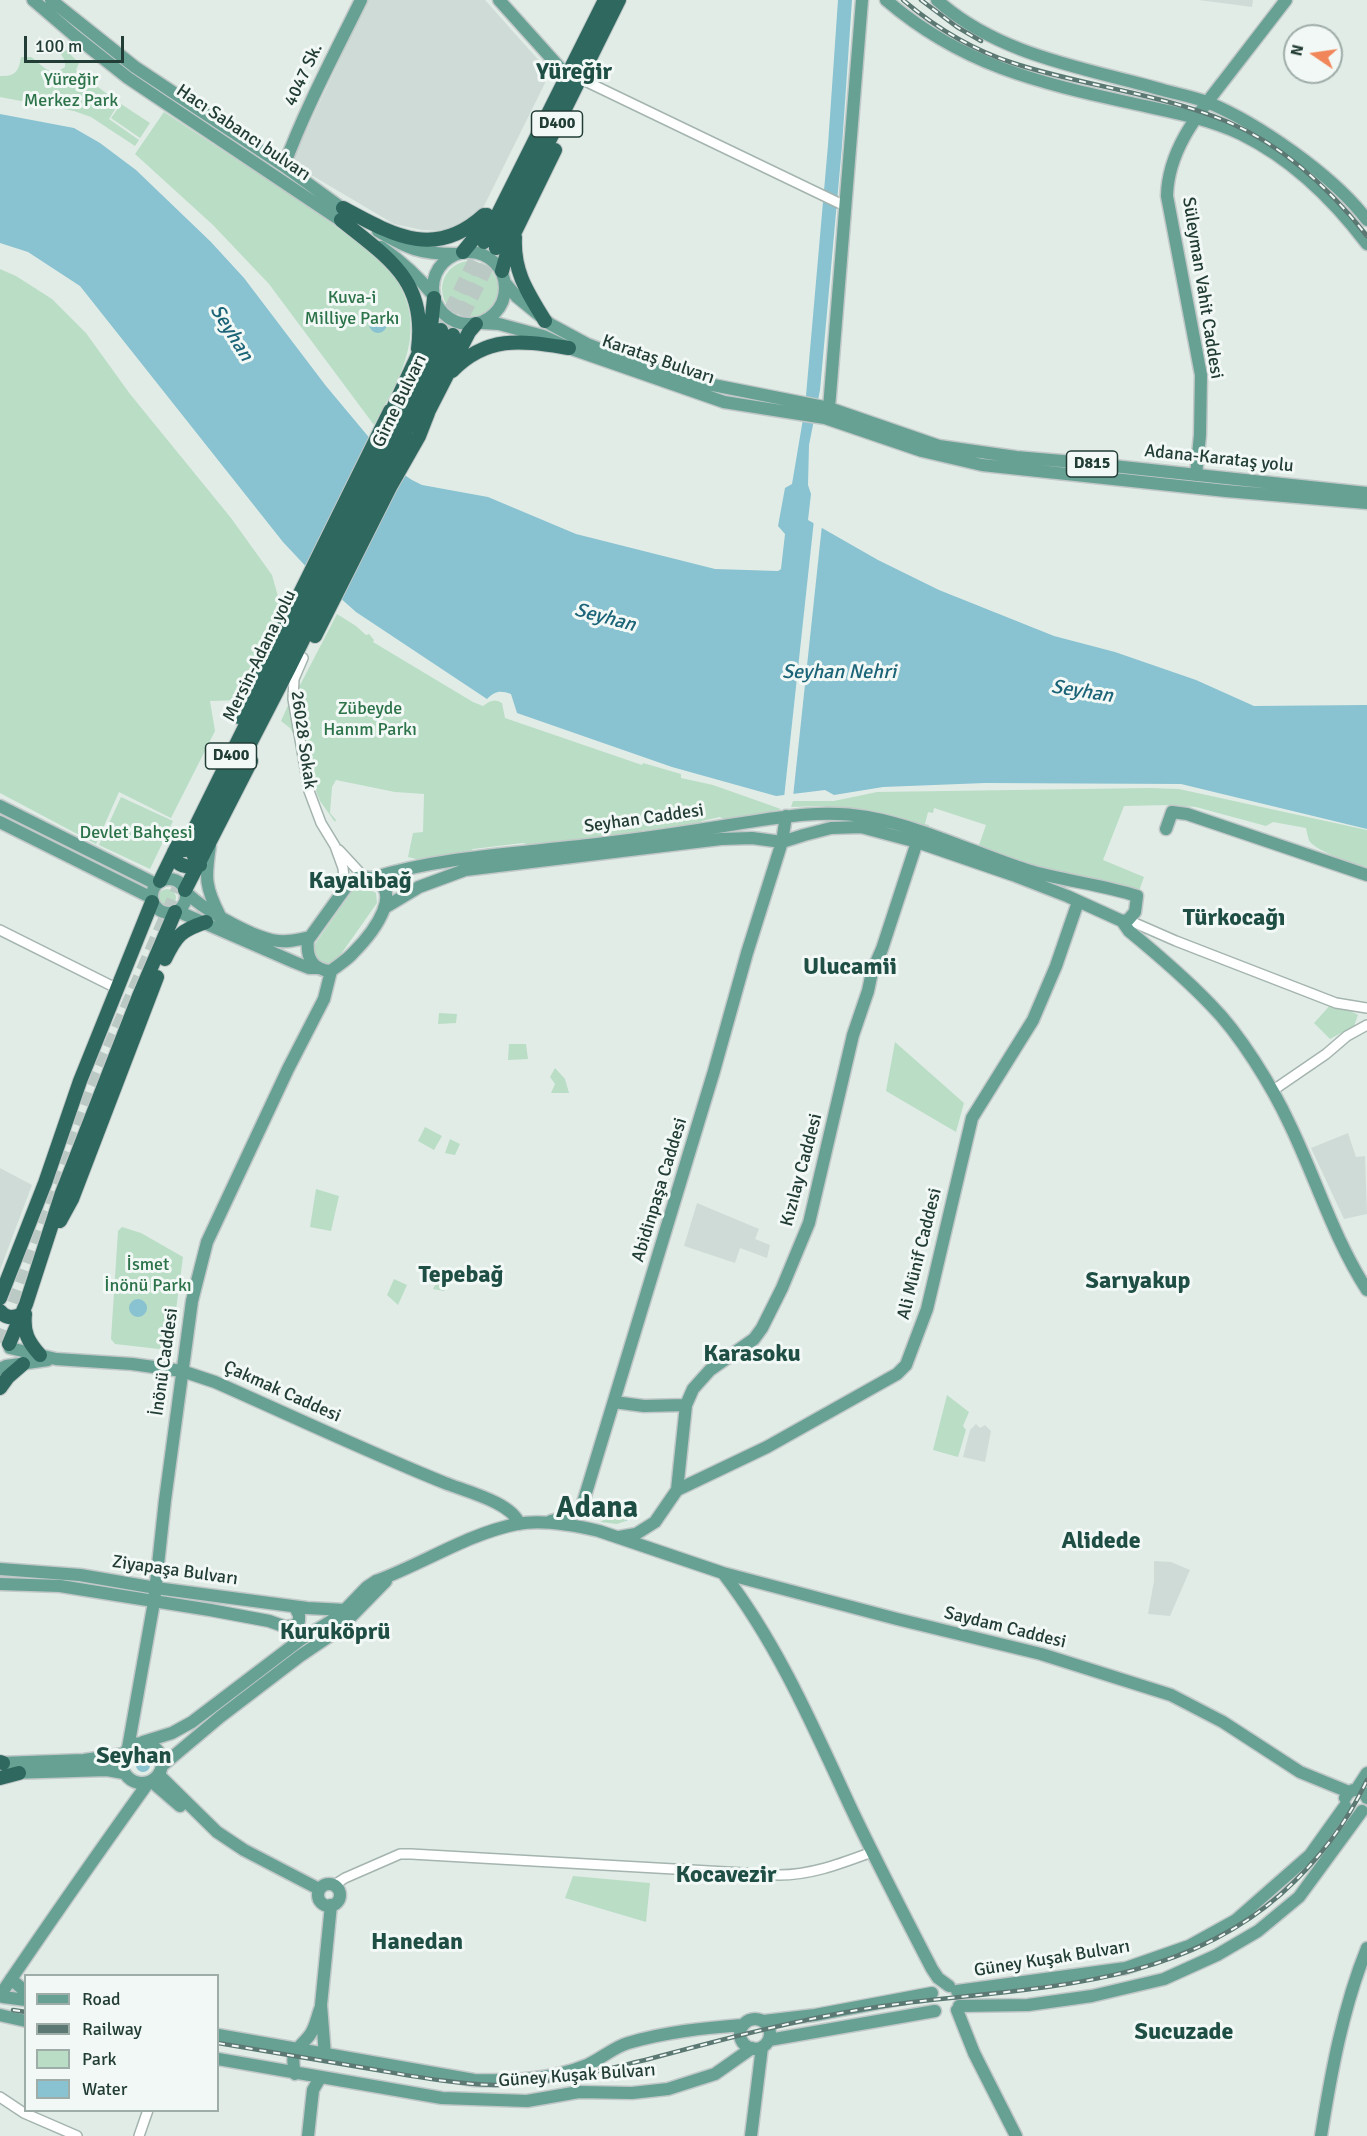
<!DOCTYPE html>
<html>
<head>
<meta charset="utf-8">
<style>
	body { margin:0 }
	#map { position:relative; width:1367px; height:2136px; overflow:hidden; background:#e1ece7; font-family:Signika,sans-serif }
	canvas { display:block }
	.legend { position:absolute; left:24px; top:1974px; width:195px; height:138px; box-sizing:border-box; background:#f2f8f5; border:2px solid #9fada9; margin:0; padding:8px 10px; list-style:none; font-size:18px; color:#223c36 }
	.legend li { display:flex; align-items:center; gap:12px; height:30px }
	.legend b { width:30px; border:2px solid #9fada9 }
	.north { position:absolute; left:1283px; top:24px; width:60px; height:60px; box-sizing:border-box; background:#f2f8f5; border:2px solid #9fada9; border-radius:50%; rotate:283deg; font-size:16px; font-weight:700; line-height:24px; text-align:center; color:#223c36 }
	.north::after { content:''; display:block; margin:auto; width:21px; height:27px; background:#f1865a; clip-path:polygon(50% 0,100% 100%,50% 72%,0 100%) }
	.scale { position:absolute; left:24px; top:36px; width:100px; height:27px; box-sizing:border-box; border:3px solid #223c36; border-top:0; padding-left:8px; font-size:18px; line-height:21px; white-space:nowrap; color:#223c36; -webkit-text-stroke:4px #f2f8f5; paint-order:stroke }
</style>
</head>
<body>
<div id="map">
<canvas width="1367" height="2136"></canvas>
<ul class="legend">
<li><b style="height:8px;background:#66a194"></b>Road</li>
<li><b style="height:8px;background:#5c7872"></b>Railway</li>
<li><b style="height:16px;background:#baddc5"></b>Park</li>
<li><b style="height:16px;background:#89c2d0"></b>Water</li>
</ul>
<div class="north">N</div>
<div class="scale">100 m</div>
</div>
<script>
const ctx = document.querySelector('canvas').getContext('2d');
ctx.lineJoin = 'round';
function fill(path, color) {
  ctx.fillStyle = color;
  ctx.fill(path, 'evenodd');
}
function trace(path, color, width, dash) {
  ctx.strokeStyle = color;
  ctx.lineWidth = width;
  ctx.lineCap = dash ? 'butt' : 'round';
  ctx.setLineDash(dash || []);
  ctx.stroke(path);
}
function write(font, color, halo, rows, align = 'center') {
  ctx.font = font + ' Signika,sans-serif';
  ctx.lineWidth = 6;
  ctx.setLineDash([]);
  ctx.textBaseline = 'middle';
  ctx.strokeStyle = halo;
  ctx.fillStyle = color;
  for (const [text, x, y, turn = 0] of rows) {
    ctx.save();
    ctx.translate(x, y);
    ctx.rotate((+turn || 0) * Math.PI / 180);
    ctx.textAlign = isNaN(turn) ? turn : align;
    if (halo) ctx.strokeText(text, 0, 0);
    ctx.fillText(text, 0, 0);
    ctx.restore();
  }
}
fill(new Path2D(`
	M368,0H485L550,73L482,210L464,224L443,231L422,230L394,224L291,163Z
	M1199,0H1253L1252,7Z
	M1348,1133L1356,1157L1365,1156L1367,1214L1344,1219L1311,1148Z
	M0,1168L32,1185L0,1270Z
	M697,1203L759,1229L755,1239L770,1245L767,1258L740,1248L735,1263L684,1246Z
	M976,1424L980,1428L985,1425L991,1431L985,1462L963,1457L970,1430Z
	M1154,1561L1171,1562L1190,1570L1170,1616L1148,1614L1154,1581Z`), '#cfdbd6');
fill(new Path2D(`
	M66,50L79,63L76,70L119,103L109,119L139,140L135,146L91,117L74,111L0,97V76C15,77 19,71 21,57H31C44,66 49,78 65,67V61L61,54Z
	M121,104L150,123L140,138L111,118Z
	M164,112L280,188L296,196C315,211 335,226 354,240C364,247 375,254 383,262C433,318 406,369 374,425L269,284L213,225L135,154Z
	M442 289a28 28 0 1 1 56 0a28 28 0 1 1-56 0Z
	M0,269L16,276L52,299L86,333L130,394L231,518L272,575L281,607L273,640L243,700L210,701L215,731L171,818L119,792L96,844L0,793Z
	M337,614L356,626L366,635L369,634L374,640L373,642L473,702L483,706C490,701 494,698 502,703L505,718L642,765L643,763L681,774V778L713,785L781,809L767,814L725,820L720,817L702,821L696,826L670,829L643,830L634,837L537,847L523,843L473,849L465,857L420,860L408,857L413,833L423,832L424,794L395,792L336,780L332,787L330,813L336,820L335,822L320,801L316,791L297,697L298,689Z
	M289,703L297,740L290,728L281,721Z
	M1150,788L1179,789L1367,830V867C1353,863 1320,853 1310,842C1308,839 1307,832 1306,828L1273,822L1266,826L1196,807L1170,805L1124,806L1103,860L1144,877L1139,891L1108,881L1016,864L978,848L986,825L934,808L933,813L928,812L925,824L929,825L927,832L820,806L791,807L793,801H834L877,792Z
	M121,797L173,821L150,869L99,845Z
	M0,813L103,867L151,886L147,894L0,817Z
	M360,886L366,887L376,893L377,903L334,964C321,966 312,956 315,944L353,890Z
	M158 898a9 9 0 1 1 18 0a9 9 0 1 1-18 0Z
	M1333,1002L1358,1015L1354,1026L1330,1039L1314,1023Z
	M439,1013L457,1014L456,1023L438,1024Z
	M895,1042L964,1103L956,1132L886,1091Z
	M509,1044H526L528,1059L508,1060Z
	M555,1068L565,1079L569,1093H551L555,1084L550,1077Z
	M425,1127L442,1136L434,1150L418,1141Z
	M450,1139L460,1144L455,1155L445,1153Z
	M316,1189L339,1196L331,1231L310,1227Z
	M122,1227L141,1233L183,1257L172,1340L159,1349L115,1344L111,1339L118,1231Z
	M441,1274L451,1279L444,1291L433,1289Z
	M394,1279L407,1285L398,1305L387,1295Z
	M947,1395L969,1412L963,1426L966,1430L958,1457L933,1450Z
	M622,1501L621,1507L617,1511H599L612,1502Z
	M617,1513L626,1521L617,1524L600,1522Z
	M573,1876L650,1883L646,1922L565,1898Z`), '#baddc5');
fill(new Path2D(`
	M838,0H852L842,146L820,390L809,445L808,485L811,494L808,520L878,560L939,590L1054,636L1115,652L1196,680L1254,706L1367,705V829L1181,784L985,783L883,787L834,795L825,790L776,796L672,767L517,713L511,694C500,690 495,691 487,699L356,612L312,573L283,542L80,286L28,252L0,243V114L74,128L100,143L136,170L211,242L244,278L326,386L372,441L400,472L412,480L422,485L488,497L576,534L715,569L778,571L781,569L785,534L778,526L785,488L792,484L805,407L828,145Z
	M369 324a9 9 0 1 1 18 0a9 9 0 1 1-18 0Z
	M129 1308a9 9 0 1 1 18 0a9 9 0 1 1-18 0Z
	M622,1501L630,1504C634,1510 633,1517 626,1521L621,1511Z
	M136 1765a7 7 0 1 1 14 0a7 7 0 1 1-14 0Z`), '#89c2d0');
fill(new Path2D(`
	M814,520L822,525L793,797L784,798Z`), '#e1ece7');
trace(new Path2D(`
	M441,330L484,242
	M453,335L496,248
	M0,1343L92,1088L192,857`), '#bbc9c4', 14, [14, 7]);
const minor = new Path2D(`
	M585,81L845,206
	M303,658L294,679L293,699L309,791L321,823L335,846L343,868L345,888
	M339,850L364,877
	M1128,920L1176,941L1336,1003L1367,1008
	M0,930L118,989
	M1272,1091L1326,1054L1347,1036L1367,1025
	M334,1885L345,1878L400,1854H411L779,1875C812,1875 842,1863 872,1852
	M0,2097L24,2113L77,2136
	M139,2136L148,2110`);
const major = new Path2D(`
	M33,0L75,36L128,78L349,226
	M51,0L135,67L284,166L350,214
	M499,0L561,69
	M886,0C962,65 1036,82 1131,103C1167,111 1207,118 1241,134C1292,159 1333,199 1367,244
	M937,0C999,56 1086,68 1163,90C1178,94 1193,97 1207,102C1258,123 1334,176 1367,220
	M284,166C305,109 334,55 361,0
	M378,231C409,249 420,254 456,254
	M381,247C401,261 418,276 433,295
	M433 288a36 36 0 1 1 72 0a36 36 0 1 1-72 0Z
	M505,283L517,297L550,324L587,344L626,359L703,383L829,408L939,446L1016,457L1085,463L1367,493
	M482,323L499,324L543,336L569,348L724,402L825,418L922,451L982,465L1226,491L1367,503
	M829,408L862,0
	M1196,475L1200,435L1201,375L1167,196C1168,146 1204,107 1232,70C1250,47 1268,23 1286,0
	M0,806L156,884
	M0,822L152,898
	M1166,829L1172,812L1187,814L1367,875
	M210,846C205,878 205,887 220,916
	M364,877C411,885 372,934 353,953C347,960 338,965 331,971C312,970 306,957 308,940L349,883L357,878Z
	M372,878C447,855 528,853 605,843C649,838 693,831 736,824C779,817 824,809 867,817C922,827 974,853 1027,870C1063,881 1101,884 1137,896L1135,912L1128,920L1122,921
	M152 896a17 17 0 1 1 34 0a17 17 0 1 1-34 0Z
	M186,892C202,909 249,935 272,940C285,943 298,940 310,937
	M384,908L419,887L465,870L721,839L752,838L782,842L804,835L831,828L861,827L917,842L1013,875L1067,896L1122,921L1129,931C1157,954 1185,978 1210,1004C1240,1034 1272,1086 1290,1125C1316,1179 1334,1239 1367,1290
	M177,911L294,962L309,968H317
	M10,1348L56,1359L132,1364L182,1371L215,1382C292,1416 368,1452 445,1483C465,1491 513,1503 519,1524
	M0,1369L6,1366L48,1360
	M614,1402L644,1406L686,1405
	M677,1490L686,1405L693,1389L710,1370L754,1339L762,1328L782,1288L809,1223L853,1035L868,991L872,972L882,949L917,842
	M551,1521L569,1516L582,1506L714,1071L747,953L782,842L786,816
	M619,1537L636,1534L655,1522L677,1490L767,1447L897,1374L906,1365L927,1309L972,1118L1033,1020L1056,966L1078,902
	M0,1569L80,1575L156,1588L307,1608L345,1610
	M723,1573C777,1643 813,1726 850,1806C876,1861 904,1915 932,1969L938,1978L949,1986
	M0,1584L60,1586L210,1610L269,1621L286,1627L300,1640
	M286,1627L295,1625L299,1621V1615L295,1607
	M143,1742L172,1733L192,1722L300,1640L339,1616L367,1587L376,1581C423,1564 467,1534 517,1524C542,1519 574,1525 599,1531L723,1573L897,1619L1041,1654L1171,1695L1223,1722L1300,1772L1349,1792
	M122 1763a20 20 0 1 1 40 0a20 20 0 1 1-40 0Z
	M128,1748L154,1602L165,1500L192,1301L207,1242L288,1069L324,999L331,971
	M0,1763L84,1760L124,1754
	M163,1765L220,1717L300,1656L337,1631L386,1581
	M10,1773L107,1770L124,1773
	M159,1775L217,1832L244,1850L319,1889
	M151,1781L180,1806
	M1356,1790L1367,1773
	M1345,1798C1350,1787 1362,1787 1367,1798
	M318 1895a11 11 0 1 1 22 0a11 11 0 1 1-22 0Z
	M11,1979L26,1992
	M957,1991L1126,1968L1189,1946L1236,1920L1310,1855L1345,1806
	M1,1994C49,1923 98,1853 148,1783
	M3,1997L26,2000
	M959,2006L1028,2005L1092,1996L1164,1979L1217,1955L1258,1931L1299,1897L1362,1811
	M957,2010L974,2053L1016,2136
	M0,2015L26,2021
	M740 2034a15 15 0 1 1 30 0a15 15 0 1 1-30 0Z
	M764,2021L815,2015L932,1993
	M218,2035L474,2080C513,2081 550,2080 587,2065C601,2059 614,2047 628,2043C665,2032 704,2028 742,2025
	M769,2040L935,2011
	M325,2055L321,2005L331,1905
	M218,2059L442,2098L527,2101L579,2092L632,2093L668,2089L715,2074L752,2048
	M295,2074C290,2050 296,2052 309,2036C315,2029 317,2017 320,2009
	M308,2136L313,2090L320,2078
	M751,2136L762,2047
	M1321,2136C1331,2073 1343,2007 1367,1948`);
const highway = new Path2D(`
	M343,208C393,235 435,260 484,215
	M341,220C388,258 427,280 418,349
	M515,237C513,272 528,293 545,321
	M484,242L605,0
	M496,248L619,0
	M463,252L476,236L487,215
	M502,271L510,242L555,150
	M452,371C488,334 523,341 569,348
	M388,419L431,327L434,298
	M424,420L469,332L476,324
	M315,636L390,487L419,436L428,413
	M239,717L390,411
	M184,850L441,330
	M174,852L175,859C181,868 190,867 200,865
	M193,854L289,668L453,335
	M160,881L182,836
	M185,890L251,761
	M165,959C176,936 181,930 206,922
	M60,1221L72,1199L157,977
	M0,1298L45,1183L80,1081L152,902
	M0,1311C6,1319 14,1318 22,1314
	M25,1314C23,1332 28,1342 40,1355
	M9,1344L26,1304L62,1193L139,996L175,912
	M0,1388L8,1377L23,1364
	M0,1762L3,1763
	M0,1778L19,1773`);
trace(minor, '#a4b4ae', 12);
trace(major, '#c1c8c7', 15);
trace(highway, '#c1c8c7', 16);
trace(minor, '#fff', 9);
trace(major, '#66a194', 12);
trace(highway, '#2e685f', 14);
const rail = new Path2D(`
	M903,0C935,27 973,50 1013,63C1083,86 1159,93 1228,122C1284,146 1330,189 1367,236
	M921,0L957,27L981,41
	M13,2010L26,2012
	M218,2043C269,2052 320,2060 371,2069C412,2076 453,2084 495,2085C548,2085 598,2071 649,2059C709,2043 769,2027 831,2015C984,1983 1155,2005 1281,1894C1317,1862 1347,1823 1367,1780`);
trace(rail, '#5c7872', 4.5);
trace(rail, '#f2f8f5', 2, [7]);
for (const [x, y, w] of [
	[557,124,51],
	[1092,464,51],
	[231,756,51]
]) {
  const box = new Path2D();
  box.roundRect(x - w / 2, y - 13, w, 26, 4.5);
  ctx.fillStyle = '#f2f8f5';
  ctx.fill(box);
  trace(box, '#223c36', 1.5);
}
write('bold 16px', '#223c36', null, [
	["D400",557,124],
	["D815",1092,464],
	["D400",231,756]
]);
write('18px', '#223c36', '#f2f8f5', [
	["4047 Sk.",304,75,-65],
	["Hacı Sabancı bulvarı",243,133,34],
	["Süleyman Vahit Caddesi",1202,288,81],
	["Karataş Bulvarı",658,360,19],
	["Girne Bulvarı",400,401,-64],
	["Adana-Karataş yolu",1219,459,6],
	["Mersin-Adana yolu",260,656,-64],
	["26028 Sokak",303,740,82],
	["Seyhan Caddesi",644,819,-8],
	["Kızılay Caddesi",802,1170,-75],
	["Abidinpaşa Caddesi",660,1190,-73],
	["Ali Münif Caddesi",920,1254,-76],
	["İnönü Caddesi",165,1362,-82],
	["Çakmak Caddesi",282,1392,24],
	["Ziyapaşa Bulvarı",175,1571,8],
	["Saydam Caddesi",1005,1628,14],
	["Güney Kuşak Bulvarı",1052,1959,-9],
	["Güney Kuşak Bulvarı",577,2076,-4]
]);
write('18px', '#2c734a', '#f2f8f5', [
	["Yüreğir",71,80],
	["Merkez Park",71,101],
	["Kuva-i",352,298],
	["Milliye Parkı",352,319],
	["Zübeyde",370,709],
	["Hanım Parkı",370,730],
	["Devlet Bahçesi",136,833],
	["İsmet",148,1265],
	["İnönü Parkı",148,1286]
]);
write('italic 20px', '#1c6478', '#f2f8f5', [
	["Seyhan",231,333,58],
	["Seyhan",605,618,15],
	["Seyhan Nehri",839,673],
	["Seyhan",1082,692,9]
]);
write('bold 24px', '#1e4e44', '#f2f8f5', [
	["Yüreğir",574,73],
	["Kayalıbağ",360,882],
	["Türkocağı",1234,919],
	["Ulucamii",850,968],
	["Tepebağ",461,1276],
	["Sarıyakup",1138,1282],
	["Karasoku",752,1355],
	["Alidede",1101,1542],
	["Kuruköprü",335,1633],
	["Seyhan",134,1757],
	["Kocavezir",726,1876],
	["Hanedan",417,1943],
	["Sucuzade",1184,2033]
]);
write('bold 30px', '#1e4e44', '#f2f8f5', [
	["Adana",597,1509]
]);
</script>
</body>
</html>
